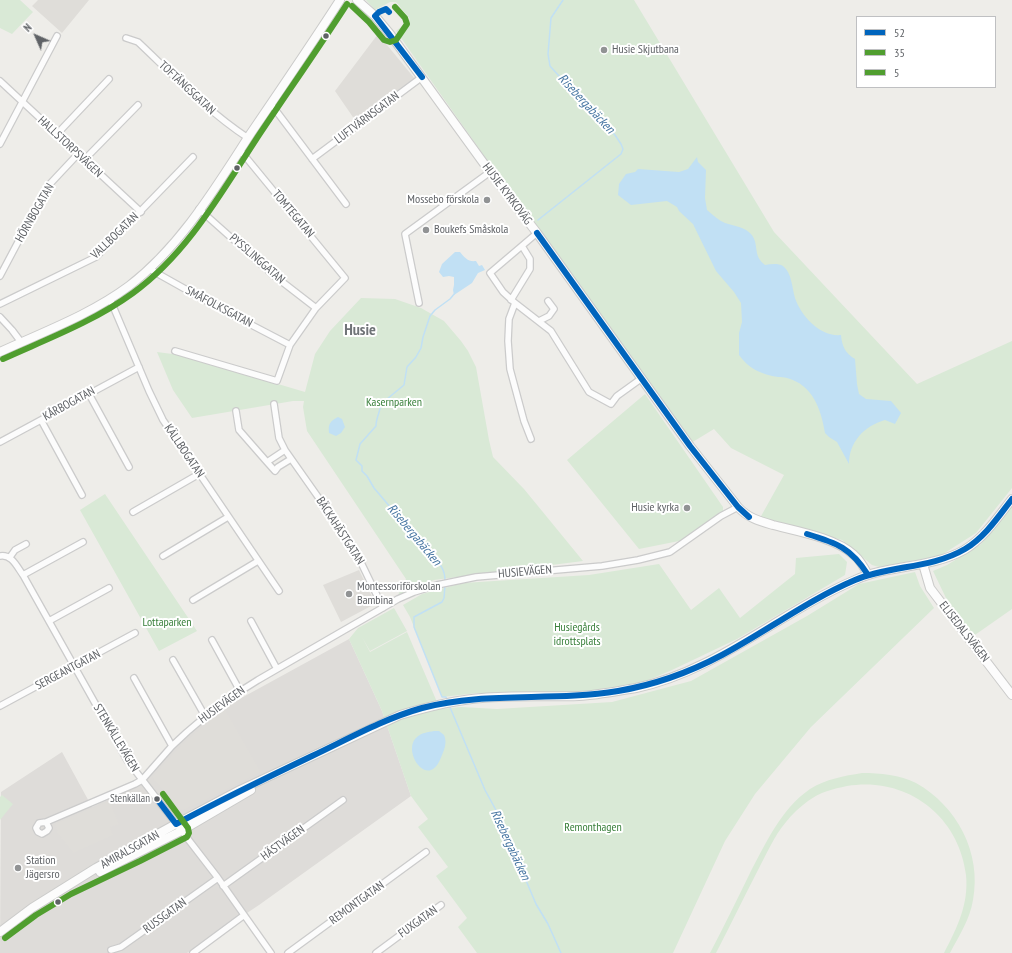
<!DOCTYPE html>
<html>
<head>
<meta charset="utf-8">
<style>
	body { margin:0 }
	#map { position:relative; width:1012px; height:953px; overflow:hidden; background:#eeede9; font-family:"PT Sans Narrow",sans-serif }
	canvas { display:block }
	.legend { position:absolute; left:856px; top:16px; width:140px; height:72px; box-sizing:border-box; background:#fff; border:1px solid #bfc0c2; margin:0; padding:5px 7px; list-style:none; font-size:12px; color:#5f6266 }
	.legend li { display:flex; align-items:center; gap:8px; height:20px }
	.legend b { width:20px; border:1px solid #bfc0c2 }
	.north { position:absolute; left:16px; top:16px; width:40px; height:40px; -webkit-text-stroke:3px #fff; paint-order:stroke; rotate:315deg; font-size:11px; font-weight:700; line-height:16px; text-align:center; color:#5f6266 }
	.north::after { content:''; display:block; margin:auto; width:14px; height:18px; background:#5f6266; clip-path:polygon(50% 0,100% 100%,50% 72%,0 100%) }
</style>
</head>
<body>
<div id="map">
<canvas width="1012" height="953"></canvas>
<ul class="legend">
<li><b style="height:5px;background:#0065bd"></b>52</li>
<li><b style="height:5px;background:#509e2f"></b>35</li>
<li><b style="height:5px;background:#509e2f"></b>5</li>
</ul>
<div class="north">N</div>
</div>
<script>
const ctx = document.querySelector('canvas').getContext('2d');
ctx.lineJoin = 'round';
function fill(path, color) {
  ctx.fillStyle = color;
  ctx.fill(path, 'evenodd');
}
function trace(path, color, width, dash) {
  ctx.strokeStyle = color;
  ctx.lineWidth = width;
  ctx.lineCap = dash ? 'butt' : 'round';
  ctx.setLineDash(dash || []);
  ctx.stroke(path);
}
function write(font, color, halo, rows, align = 'center') {
  ctx.font = font + ' "PT Sans Narrow",sans-serif';
  ctx.lineWidth = 4;
  ctx.setLineDash([]);
  ctx.textBaseline = 'middle';
  ctx.strokeStyle = halo;
  ctx.fillStyle = color;
  for (const [text, x, y, turn = 0] of rows) {
    ctx.save();
    ctx.translate(x, y);
    ctx.rotate((+turn || 0) * Math.PI / 180);
    ctx.textAlign = isNaN(turn) ? turn : align;
    if (halo) ctx.strokeText(text, 0, 0);
    ctx.fillText(text, 0, 0);
    ctx.restore();
  }
}
fill(new Path2D(`
	M349,639L382,711L411,796L259,905L187,953H0L1,792L62,752L92,807L134,788L150,774L179,743L214,713Z`), '#dedcd9');
fill(new Path2D(`
	M38,0H89L62,33L32,6Z
	M378,34L415,79L357,123L335,91Z
	M359,570L375,603L373,605L341,622L323,585Z
	M225,709L261,772L209,798L183,810L178,808L154,780L152,777L182,744L217,714Z
	M110,801L119,824L110,827L113,835L73,853L58,834L55,824Z`), '#dfddd9');
fill(new Path2D(`
	M0,0H20L33,12L12,34L0,28Z
	M366,0H634L774,232L917,384L1012,341V488L976,533L940,556L879,567L872,565L842,540L760,518L784,475L731,448L714,429L691,443L631,364L396,31L410,19L396,2H390L375,10Z
	M361,298L395,299L421,308L444,321L461,341L468,351L476,367L489,440L493,457L524,489L583,561L434,580L398,595L406,579L307,431L303,407L304,401H293L192,418L173,390L157,352L180,355L305,392L315,354L330,331Z
	M645,394L723,507V511L684,540L639,549L567,460Z
	M105,494L197,631L159,651L80,510Z
	M1012,506V609L972,637L946,598L933,571L947,565L980,545Z
	M839,554L847,562L845,575L737,639L672,670L639,684L581,694L478,693L442,697L410,617L403,605L422,594L463,583L589,575L659,564L691,610L719,588L740,618L795,574L796,558Z
	M915,572L920,586L934,608L811,727L755,794L725,841L673,953H477L458,927L467,918L436,876L448,867L418,827L428,819L411,796L382,711L349,639L358,628L394,608L407,631L370,651L362,637L370,652L407,632L440,709L461,707L497,709L612,702L691,681L807,616L859,584Z
	M862,773C880,773 900,775 916,783C957,806 982,853 973,900C970,919 959,936 950,953H944C957,928 969,904 966,875C959,816 907,776 847,786C833,789 820,792 808,801C800,807 792,814 786,822C774,836 766,855 757,872C743,899 730,926 716,953H710C724,926 737,900 750,873C766,843 781,809 810,789C826,779 844,776 862,773Z
	M2,795L13,804L0,820V797Z`), '#d9e9d6');
fill(new Path2D(`
	M697,157L698,162L706,170L705,198L707,210C713,215 718,220 725,223C734,226 745,227 751,234C760,245 752,255 765,265C771,264 778,263 783,266C792,273 792,288 795,298C801,316 820,337 841,335C842,346 845,353 855,359L857,384L859,394L866,399L891,401L901,413L895,424L885,420C864,426 849,442 849,464L837,442L829,437L825,433C821,409 813,385 787,378C784,377 781,377 778,377C762,375 748,368 739,355V333L742,322L741,303L734,292L716,271L693,224L679,211L677,207L667,201L631,205L618,195L619,184L626,174L635,172L638,169L679,172L688,169Z
	M455,252H460C465,258 468,262 476,261L479,266L482,265L485,270L478,273L472,283L454,295L453,290L454,285V277L449,276L443,277L439,272L442,264Z
	M338,417L342,419L345,427L341,433L336,436L329,433C328,424 330,421 338,417Z
	M434,731H439L444,735C447,742 445,748 442,755C440,760 437,768 431,770C419,775 404,748 417,737C421,733 428,732 434,731Z`), '#c1e0f4');
trace(new Path2D(`
	M538,220L621,154L623,149L621,144L615,135L577,96L550,66L548,54L551,18L563,0
	M445,581C445,568 439,563 431,555L374,488L367,476L362,471V466L356,460L360,444L376,426C376,418 380,412 381,404L404,385L407,367L416,357L421,348L423,337L430,316L435,310L450,299L455,293
	M445,585L444,598L442,602L414,617V627L442,697H446L447,700
	M449,705L485,790L497,812L536,904L548,924L561,953`), '#c1e0f4', 1.5);
const street = new Path2D(`
	M126,38L138,42C173,75 207,111 248,138
	M0,81L141,212
	M271,104L346,204
	M57,134L109,79
	M0,144L57,36
	M312,159L422,77
	M84,160L138,105
	M199,209L272,274L316,308
	M537,233L490,273L503,292L515,303L551,331L589,392L611,404L617,396L642,378
	M150,268L153,271L219,308L290,345
	M0,276L44,193L48,186L78,154
	M110,299L149,391L163,420L279,591
	M511,300L530,269V259L522,246
	M419,303L405,234L490,172
	M515,303L509,319L508,341L510,369L524,421L531,439
	M0,304L96,257L193,157
	M0,317L12,330L21,342
	M539,321L549,316L554,309L548,301
	M175,351L277,381L290,345L316,308L345,278L240,150
	M89,394L129,467
	M274,404L279,438L285,450
	M236,411L239,430L267,462
	M41,420L82,495
	M0,442L139,367
	M291,459L278,467L275,471L267,462L285,450L354,548L383,608
	M133,512L199,474
	M0,556C12,554 17,567 23,575L127,760L218,878L271,953
	M163,556L228,517
	M10,557L15,550L26,544
	M23,575L83,542
	M193,600L258,561
	M49,621L109,588
	M251,621L277,669
	M212,640L240,691
	M173,660L205,716
	M134,678L172,746
	M0,706L135,633
	M46,822L49,828L47,831L42,834L38,832L36,828L39,823L46,822L135,784L142,780L172,746L187,732L220,704L258,680L398,599L414,592L437,585L476,577L602,566L638,560L670,552L721,516L738,507
	M223,886L343,800
	M111,950L121,947L218,878
	M193,953L243,916
	M288,953L426,852
	M376,953L441,905`);
const secondary = new Path2D(`
	M357,0L375,16L390,34L490,172L537,233L690,446L738,507C748,518 759,521 773,525C796,531 836,538 854,555C860,560 864,567 868,575
	M0,352C43,332 90,315 129,286C181,246 216,187 251,133C281,89 311,45 340,0
	M923,564L930,588L1012,695
	M100,872L181,831L251,790
	M0,932L32,908L96,868L176,824L240,790L400,715C427,707 454,700 482,698C515,695 547,697 579,696C598,695 617,691 636,688C717,671 780,612 855,580C890,564 930,569 964,550C984,538 998,517 1012,499`);
trace(street, '#cbcbcb', 8);
trace(secondary, '#cbcbca', 10);
trace(street, '#fcfcfc', 5.5);
trace(secondary, '#fcfcfc', 8);
trace(new Path2D(`
	M389,12L386,9L379,12L375,16L422,77
	M537,233L690,446L738,507L749,517
	M807,534C837,543 851,548 868,575
	M157,799L176,824C221,800 266,778 312,756C348,739 383,719 422,708C486,691 553,702 618,691C654,685 690,672 722,655C767,631 808,600 855,580C890,565 931,569 965,549C985,537 998,517 1012,499`), '#0065bd', 6);
trace(new Path2D(`
	M352,6L369,22L384,40L390,42L396,40L407,24L405,18L395,7
	M3,359C47,339 93,322 133,293C187,254 221,193 257,138C287,93 318,49 347,4`), '#509e2f', 6);
trace(new Path2D(`
	M5,938L36,915L71,894L140,861L187,837L189,833L188,828L163,794`), '#509e2f', 6);
for (const [x, y, r, color] of [
	[326,36,3.5,"#5f6266"],
	[604,50,4,"#919394"],
	[237,168,3.5,"#5f6266"],
	[487,200,4,"#919394"],
	[426,230,4,"#919394"],
	[687,508,4,"#919394"],
	[349,594,4,"#919394"],
	[157,799,3.5,"#5f6266"],
	[18,868,4,"#919394"],
	[58,902,3.5,"#5f6266"]
]) {
  const dot = new Path2D();
  dot.arc(x, y, r, 0, 2 * Math.PI);
  ctx.fillStyle = color;
  ctx.fill(dot);
  trace(dot, '#fff', 1.5);
}
write('11px', '#5f6266', '#fff', [
	["Stenkällan",150,799]
], 'right');
write('12px', '#5f6266', '#fff', [
	["Husie Skjutbana",612,50],
	["Mossebo förskola",479,200,"right"],
	["Boukefs Småskola",434,230],
	["Husie kyrka",679,508,"right"],
	["Montessoriförskolan",357,587],
	["Bambina",357,601],
	["Station",26,861],
	["Jägersro",26,875]
], 'left');
write('12px', '#5f6266', '#fff', [
	["TOFTÄNGSGATAN",187,88,43],
	["LUFTVÄRNSGATAN",367,118,-37],
	["HALLSTORPSVÄGEN",70,147,43],
	["HUSIE KYRKOVÄG",507,194,53],
	["HÖRNBOGATAN",35,213,-60],
	["TOMTEGATAN",293,214,50],
	["VALLBOGATAN",115,236,-44],
	["PYSSLINGGATAN",257,259,41],
	["SMÅFOLKSGATAN",219,307,28],
	["KÅRBOGATAN",69,404,-29],
	["KÄLLBOGATAN",184,451,56],
	["BÄCKAHÄSTGATAN",340,531,57],
	["HUSIEVÄGEN",525,572,-5],
	["ELISEDALSVÄGEN",964,632,52],
	["SERGEANTGATAN",68,670,-28],
	["HUSIEVÄGEN",222,705,-36],
	["STENKÄLLEVÄGEN",116,738,59],
	["HÄSTVÄGEN",283,843,-36],
	["AMIRALSGATAN",130,850,-29],
	["REMONTGATAN",357,903,-36],
	["RUSSGATAN",165,916,-36],
	["FUXGATAN",418,922,-36]
]);
write('12px', '#3b813d', '#fff', [
	["Kasernparken",394,403],
	["Lottaparken",167,623],
	["Husiegårds",577,628],
	["idrottsplats",577,642],
	["Remonthagen",593,828]
]);
write('italic 13px', '#4776a2', '#fff', [
	["Risebergabäcken",586,104,47],
	["Risebergabäcken",414,535,50],
	["Risebergabäcken",510,845,65]
]);
write('bold 16px', '#707478', '#fff', [
	["Husie",360,330]
]);
</script>
</body>
</html>
